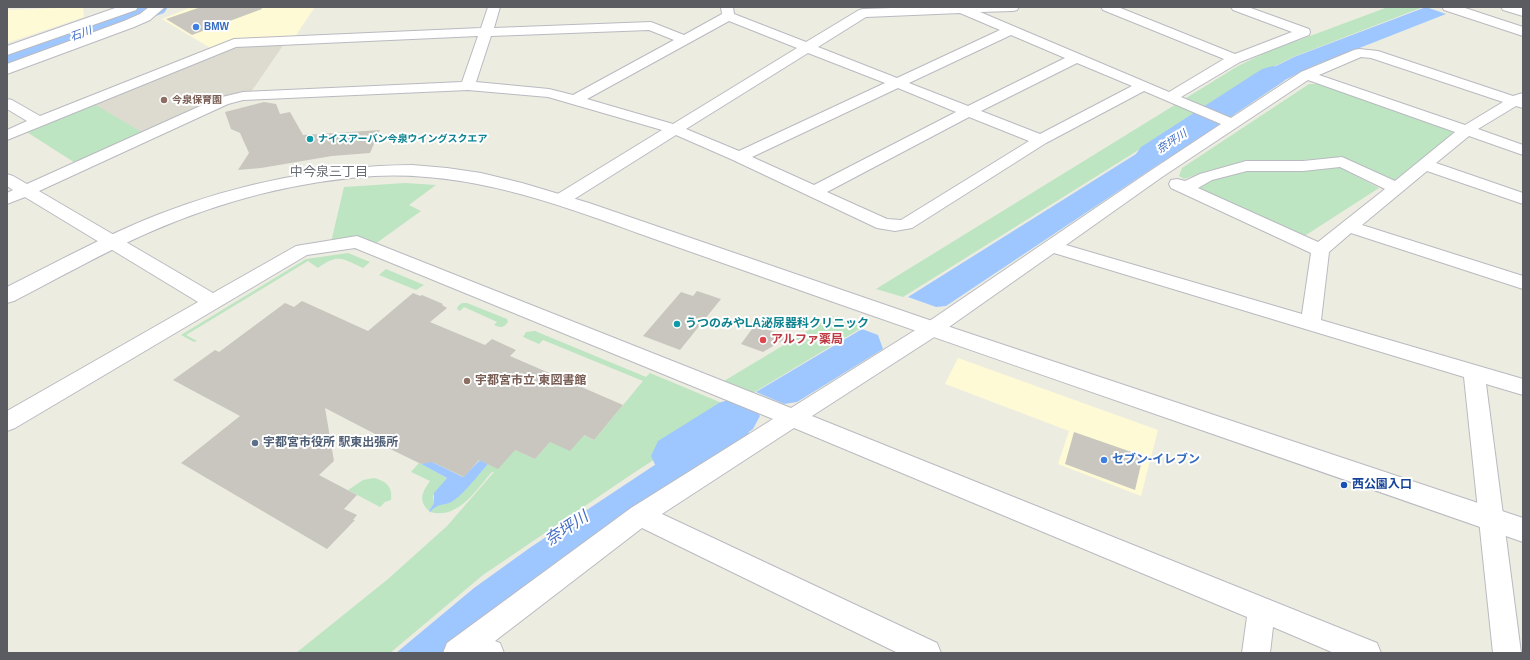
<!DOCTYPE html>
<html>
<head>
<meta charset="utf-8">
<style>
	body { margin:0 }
	#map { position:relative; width:1530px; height:660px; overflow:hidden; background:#edece1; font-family:Helvetica,sans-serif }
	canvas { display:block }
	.frame { position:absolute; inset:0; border:8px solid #5a5c62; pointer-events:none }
</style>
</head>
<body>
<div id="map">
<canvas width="1530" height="660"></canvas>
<div class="frame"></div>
</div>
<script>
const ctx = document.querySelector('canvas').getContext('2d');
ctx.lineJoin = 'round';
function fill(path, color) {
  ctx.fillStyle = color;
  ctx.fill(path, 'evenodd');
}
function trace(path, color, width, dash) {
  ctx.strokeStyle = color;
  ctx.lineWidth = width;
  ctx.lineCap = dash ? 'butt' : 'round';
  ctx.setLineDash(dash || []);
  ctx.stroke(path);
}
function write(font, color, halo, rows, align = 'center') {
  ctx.font = font + ' Helvetica,"Noto Sans JP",sans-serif';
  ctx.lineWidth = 4;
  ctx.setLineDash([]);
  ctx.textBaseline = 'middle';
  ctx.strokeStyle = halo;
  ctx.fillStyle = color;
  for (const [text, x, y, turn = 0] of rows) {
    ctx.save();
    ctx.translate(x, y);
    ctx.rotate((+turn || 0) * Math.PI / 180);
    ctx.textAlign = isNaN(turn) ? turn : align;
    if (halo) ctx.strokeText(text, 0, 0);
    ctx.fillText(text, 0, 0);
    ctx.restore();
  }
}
fill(new Path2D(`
	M83,7L84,17L7,43V10Z
	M191,7H315L294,38L212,49L162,19Z
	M958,358L1158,430L1141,496L1058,464L1069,431L945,384Z`), '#fefad5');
fill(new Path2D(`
	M284,44L251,92L77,164L27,132L236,45Z`), '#dddbcf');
fill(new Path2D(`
	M1388,7H1423L1293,57L1255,76L1210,104L1235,115L1217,126L1193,116L903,297L876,289L1238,66L1267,52Z
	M1309,84H1321L1447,127L1454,134L1394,181L1342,158L1242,163L1207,171L1184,179L1179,176L1182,168Z
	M94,104L145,134L77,164L27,132Z
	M1337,166L1379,188L1303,237L1194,187C1237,163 1289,168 1337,166Z
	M405,183L436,185L409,205L421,211L371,247L331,242L344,187Z
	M348,253L370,262L363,268C342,259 339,253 318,268L308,261L186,335L197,341L194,342L181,335L306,259Z
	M386,269L424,285L416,290L379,275Z
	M462,303H467L507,319L508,322C504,328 500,328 494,325L497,322L464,307L460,311L457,309L458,306Z
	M832,316L863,327L753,393L724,381Z
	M535,331L646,377L650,373L734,408L632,474L483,575L390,653H296L388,579L447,526L494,472H492C476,490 458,520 430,512L437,505L453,501L488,464L515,450L535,459L550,442L583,435L594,440L643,381L543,340L539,344L523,337L526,332Z
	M419,463L447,478L433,496L434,503L429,511C418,501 422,492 430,481L411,472Z
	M374,478C386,481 393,487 391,500L385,502L380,507L348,490L363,480Z`), '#bde5c2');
fill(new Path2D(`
	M1426,7L1446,14L1311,67L1285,80L1234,114L1211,105L1256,76L1294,57Z
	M1195,117L1216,126L946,306L936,307L908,297Z
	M862,329L878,335L883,349L797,402L784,404L756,392Z
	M721,421L752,434L443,653H396L474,588L531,547Z
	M480,460L488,464C479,474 463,495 453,501C443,507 441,501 430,512L429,511L434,503V493L447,478L421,464L430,461L463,477Z`), '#9fc7ff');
fill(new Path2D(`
	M128,7H168L164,13L7,69V50Z
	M1273,66L1284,69L1288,75L1284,81L1165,161L1153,164L1141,161L1136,154L1141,147L1262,69Z
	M736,397L753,403L760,416L753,429L694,471L676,477L658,471L651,456L658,441L719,403Z`), '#9fc7ff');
fill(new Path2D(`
	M201,7H261L262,9L192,35L166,19Z
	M264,102L276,104L280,114L290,112L303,135L380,130L370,153L332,156L261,168L238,170L249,153L240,133L231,129L225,112Z
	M697,291L721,299L680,350L643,336L681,292L693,296Z
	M413,293L420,296L422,295L443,304L442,305L447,308L430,322L485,345L492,339L516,350L510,356L623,405L594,440L584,435L570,451L550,442L535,459L515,450L498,469L479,460L464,477L432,462L421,464L380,444L377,435L325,408L334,461L319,475L357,495L344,509L357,515L353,520H355L327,549L181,463L240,416L173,380L215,350L219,352L285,303L294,307L302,301L368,331Z
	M755,325L788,337L763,352L741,344Z
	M1074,432L1143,456L1135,490L1065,464Z`), '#c8c6be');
const minor = new Path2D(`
	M488,7H500L494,28L651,22L684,35L722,14L721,7H733L734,14L806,42L859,10L863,9L920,7H1019L1017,10L1013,11L980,12L1169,92L1224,59L1103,10L1101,7H1118L1235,54L1292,32L1233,10L1231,7H1248L1309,29L1310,32L1309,35L1240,62L1181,97L1231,118L1301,72L1354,50L1359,49L1378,51L1513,96L1523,93V108L1516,106L1478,129L1523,145V155L1469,136L1436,163L1523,193V204L1427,171L1362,225L1523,276V289L1351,233L1329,252L1321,320L1523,379V395L1486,384L1521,653H1493L1464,377L1054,253L939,334L812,416L1377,643L1381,653H1334L1273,627L1270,653H1242L1247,617L794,428L662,514L937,643L941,653H898L642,528L495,641L500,643L504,653H443L447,643L631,508L773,419L355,248L307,255L15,428L7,431V411L198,302L25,197L7,204V193L13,190L7,186V174L13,176L27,184L218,98L243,92L462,82L478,36L236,47L7,140V130L27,121L7,109V99L12,100L40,116L234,39L481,28ZM960,13L1000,30L897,78L818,47L866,17ZM729,21L797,48L673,124L587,99ZM649,30L674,40L573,95L549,89L476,82L491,36ZM1011,35L1065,58L968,106L909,83ZM808,53L885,83L739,151L686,129ZM1361,57L1371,58L1503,102L1465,125L1319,75ZM1077,63L1132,86L1040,134L981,111ZM1308,80L1455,132L1395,181L1342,157L1303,161H1246L1200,174L1185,181L1177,179L1171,180L1169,184L1171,188L1311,253L1302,314L1066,245L1162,177ZM898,88L956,112L814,185L752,157ZM468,90L548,97L662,130L556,195L554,199L556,203L562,204L568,203L676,135L733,160L877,228L895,231L912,228L1046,143L1144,91L1221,124L1150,171L925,324L791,408L357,236L296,246L213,293L39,191L228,104L243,100ZM969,117L1029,141L901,220L887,219L827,192ZM1340,167L1385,189L1318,242L1198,188L1212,180L1247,171H1303Z
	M1501,7L1523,8V16L1503,10Z`);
const tertiary = new Path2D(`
	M118,7H138L136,10L7,55V46Z
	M149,7H165L150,20L134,27L7,74V64L124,21L140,14Z
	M1442,7H1462L1523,27V36L1444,10Z
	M412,165L447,168L481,173L522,183L589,203L938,323L1523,518V542C1296,462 1069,385 842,305C777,282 711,259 646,236C558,204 470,171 374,176C297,181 221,201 150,232C104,252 59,278 14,301L7,303V287C57,262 106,235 157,215C239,183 324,166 412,165Z`);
trace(minor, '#b9bac0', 2);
trace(tertiary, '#b9bac0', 2);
fill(minor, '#fff');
fill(tertiary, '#fff');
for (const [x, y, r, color] of [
	[196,27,4,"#3f7fe0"],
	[164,100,4,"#8d6e63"],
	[310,139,4,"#0f9aa8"],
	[677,324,4,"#0f9aa8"],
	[763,340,4,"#e0444e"],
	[467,381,4,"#8d6e63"],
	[255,443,4,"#5c6f8a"],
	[1104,460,4,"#3f7fe0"],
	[1344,485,4,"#1a4fb4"]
]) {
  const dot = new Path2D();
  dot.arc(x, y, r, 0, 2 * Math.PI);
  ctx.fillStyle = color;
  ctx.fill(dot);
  trace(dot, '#fff', 1.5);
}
write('bold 10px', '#366cbe', '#fff', [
	["BMW",204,27]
], 'left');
write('bold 10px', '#785e54', '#fff', [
	["今泉保育園",172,100]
], 'left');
write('bold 10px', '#0d838f', '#fff', [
	["ナイスアーバン今泉ウイングスクエア",318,139]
], 'left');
write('italic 11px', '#416dc3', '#fff', [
	["石川",81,34,-20],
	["奈坪川",1172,142,-33]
]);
write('bold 12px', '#0d838f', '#fff', [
	["うつのみやLA泌尿器科クリニック",685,324]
], 'left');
write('bold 12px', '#be3a42', '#fff', [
	["アルファ薬局",771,340]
], 'left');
write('bold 12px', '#785e54', '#fff', [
	["宇都宮市立 東図書館",475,381]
], 'left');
write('bold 12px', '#4e5e75', '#fff', [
	["宇都宮市役所 駅東出張所",263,443]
], 'left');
write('bold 12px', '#366cbe', '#fff', [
	["セブン-イレブン",1112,460]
], 'left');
write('bold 12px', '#164399', '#fff', [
	["西公園入口",1352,485]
], 'left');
write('13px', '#6a6e74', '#fff', [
	["中今泉三丁目",329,172]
]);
write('italic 16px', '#416dc3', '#fff', [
	["奈坪川",567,529,-34]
]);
</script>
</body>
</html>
